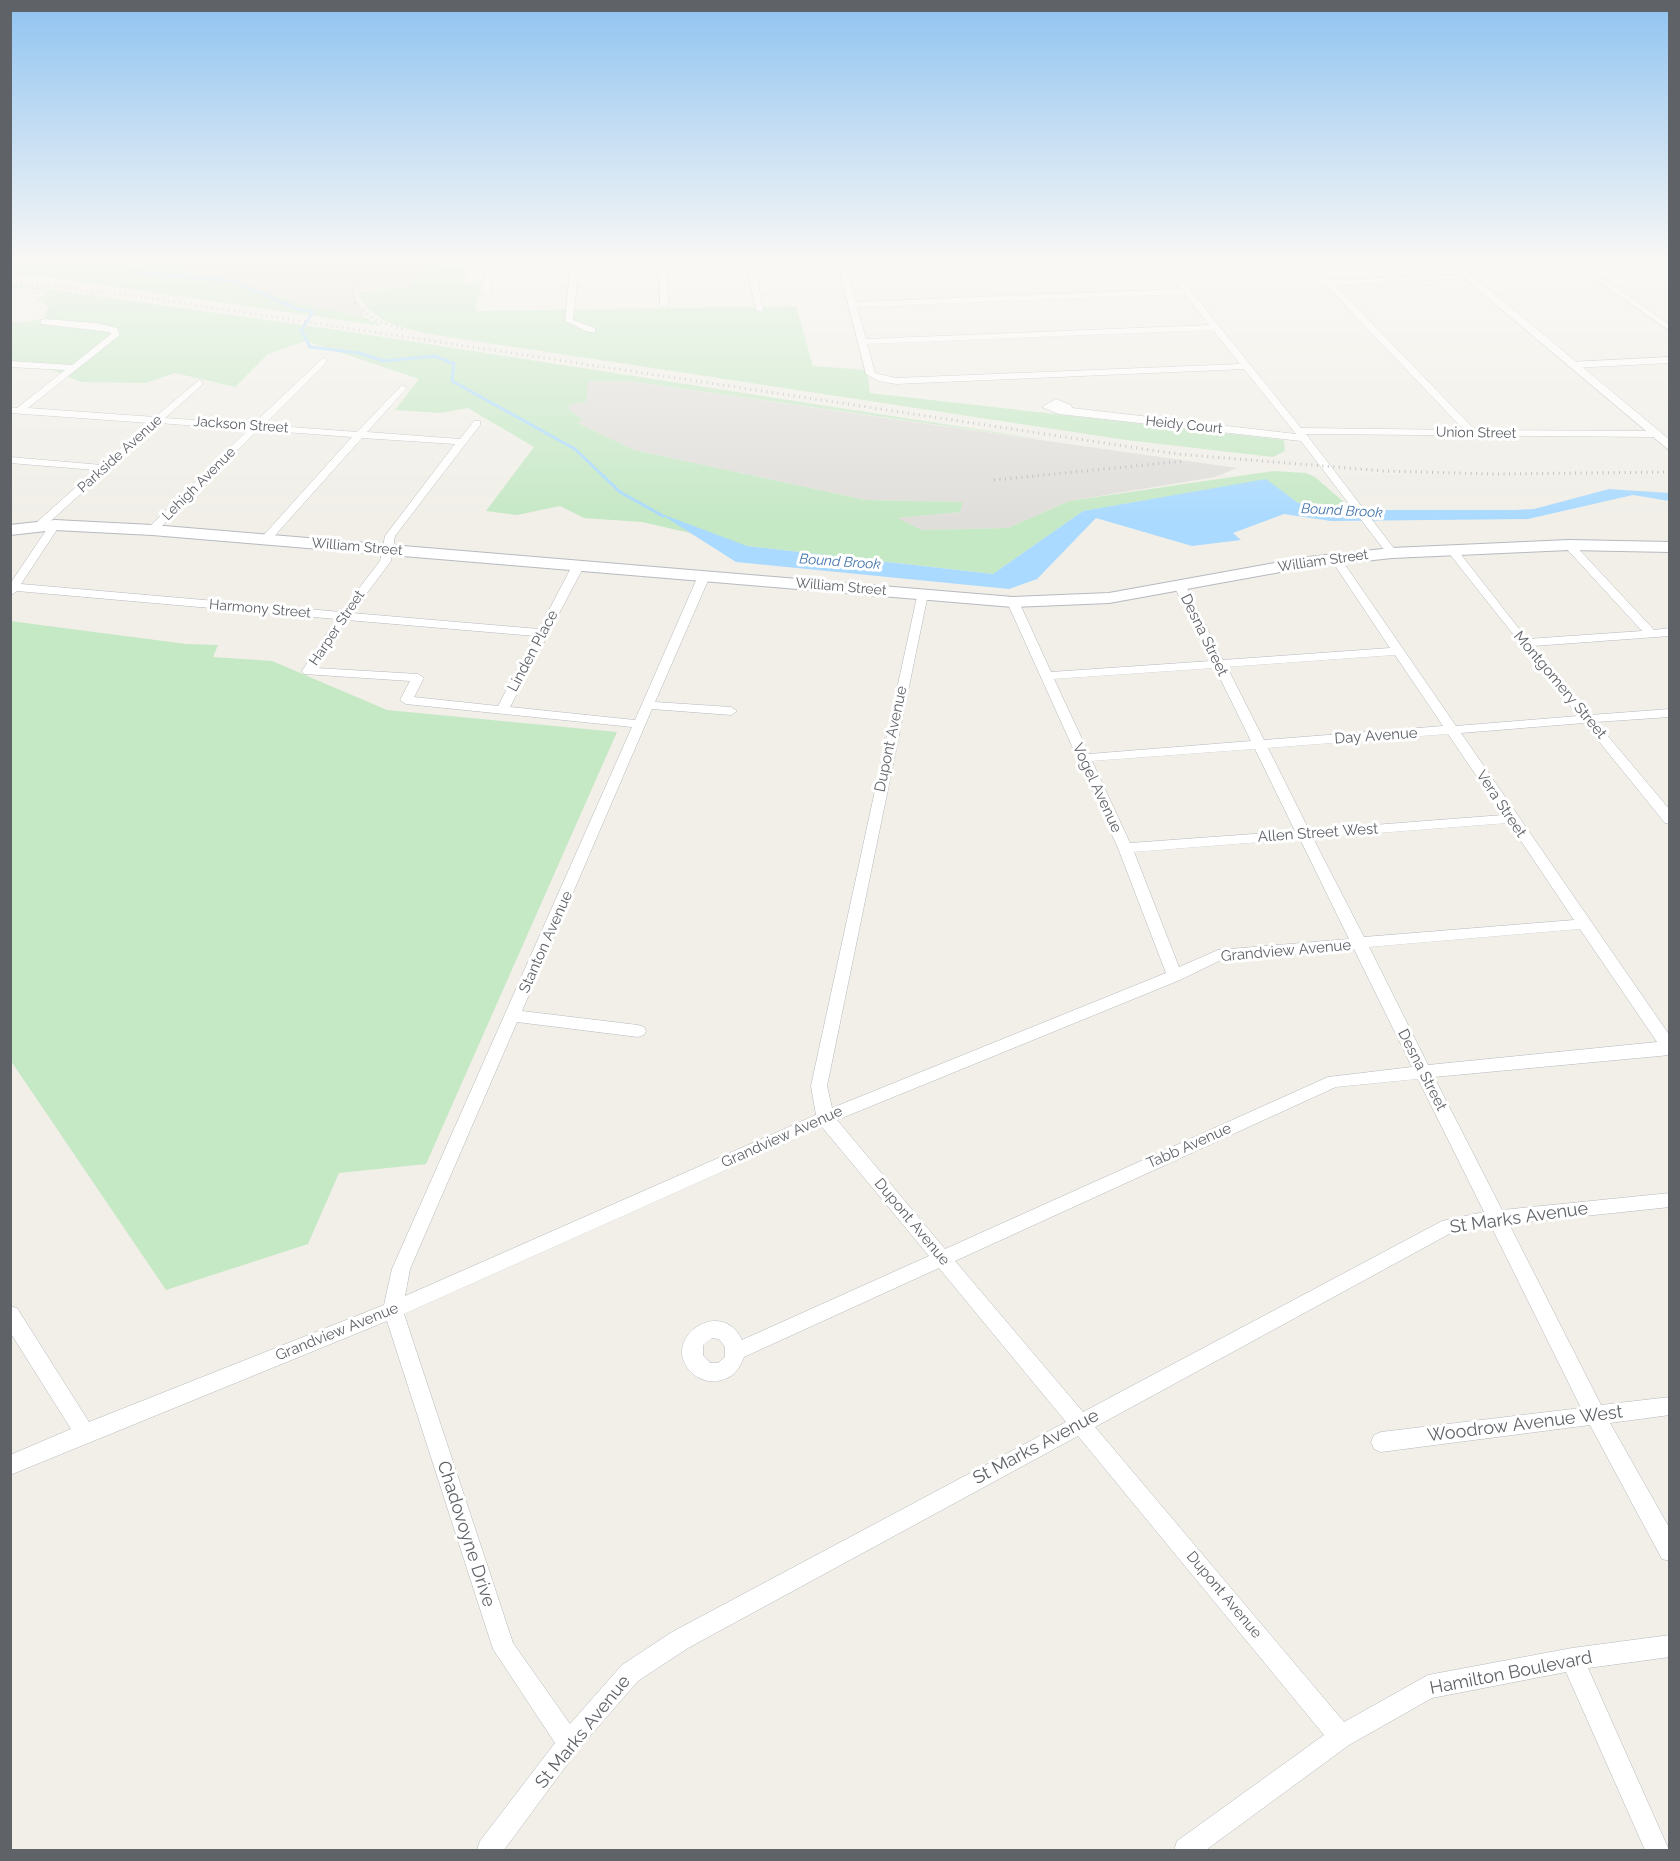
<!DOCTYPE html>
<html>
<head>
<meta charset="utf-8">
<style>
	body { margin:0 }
	#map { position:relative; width:1680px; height:1861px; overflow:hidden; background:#f1efe8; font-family:Raleway,sans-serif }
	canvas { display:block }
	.frame { position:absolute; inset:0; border:12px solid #5f6368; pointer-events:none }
</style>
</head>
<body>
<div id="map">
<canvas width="1680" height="1861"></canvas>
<div class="frame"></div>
</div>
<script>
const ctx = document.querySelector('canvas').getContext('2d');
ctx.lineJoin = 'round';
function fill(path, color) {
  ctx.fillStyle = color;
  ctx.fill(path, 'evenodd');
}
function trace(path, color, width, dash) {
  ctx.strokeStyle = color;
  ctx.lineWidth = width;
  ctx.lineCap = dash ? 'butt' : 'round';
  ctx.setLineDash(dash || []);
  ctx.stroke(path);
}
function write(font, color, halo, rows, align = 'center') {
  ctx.font = font + ' Raleway,sans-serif';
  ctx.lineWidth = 6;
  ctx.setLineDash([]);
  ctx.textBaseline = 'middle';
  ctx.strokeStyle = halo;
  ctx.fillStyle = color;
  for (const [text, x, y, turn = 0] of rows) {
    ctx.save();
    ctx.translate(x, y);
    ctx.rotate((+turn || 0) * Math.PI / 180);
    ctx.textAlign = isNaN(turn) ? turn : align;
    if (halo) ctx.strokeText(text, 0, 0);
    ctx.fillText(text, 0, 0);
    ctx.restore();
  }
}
fill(new Path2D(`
	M164,261H435L434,263L427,264L408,287L354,291L365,318L300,303Z
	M588,381H628L1237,468L1215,477L1069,501L1008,528L922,530L896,518L959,512L963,502L866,500L634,450L578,423L583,419L570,411L569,404L581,403Z`), '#e0deda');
fill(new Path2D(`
	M11,261H164L300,303L364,317L382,326L39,276L11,275Z
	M434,263L466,266L464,284L482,280L476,311L796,306L813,366L867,370L870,393L1284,440L1285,451L1273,457L1126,440L429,334C396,326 374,323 356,292L408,287L427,264Z
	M11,284L331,329L1053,441L628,381H588L586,402L569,405L570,411L583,419L578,423L634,450L866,500L963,502L960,512L897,518L922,530L1008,528L1069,501L1273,471L1306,473L1315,477L1353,510L1298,503L1266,480L1083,511L993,574L747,546L642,522L584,518L560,506L517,515L486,511L534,447L468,408L440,413L395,410L419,379L306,341L268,354L235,387L175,373L146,383L81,382L34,363L11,361V321L20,323L43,319L49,306L36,299L49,291L11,287Z
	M10,621L186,644L218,645L213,657L272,661L387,710L617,732L426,1164L339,1173L308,1244L166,1290L11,1061Z`), '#c5e8c5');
fill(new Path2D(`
	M1266,479L1298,503L1353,510H1514L1534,509L1609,489L1670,493L1669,501L1633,495L1528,519L1331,521L1284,514L1233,533L1241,540L1192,546L1096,518L1037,579L1009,589L736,562L659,513L747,546L993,574L1083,511Z`), '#aadaff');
trace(new Path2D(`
	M93,261L142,273L232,281L298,309L313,312L301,330L310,347L359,353L384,361L435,356L454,364L452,381L575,449L620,492L663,516`), '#aadaff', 3);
const minor = new Path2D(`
	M438,261L447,263L562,261L558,263L493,266L490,293L486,295L482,293L486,266L444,267Z
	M571,261H579L573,320L595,328V332H589L565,321Z
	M659,261H667L668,305L664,307L660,305Z
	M746,261H754L763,312L756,310Z
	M837,261H845L856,302L1181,289L1159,261H1167L1301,428L1464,430L1303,261H1311L1330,280L1468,274L1472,276L1471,278L1335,285L1475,430L1655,431L1660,434L1655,437L1306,434L1396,551V555H1388L1301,441L1059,414L1042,407L1056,399L1071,405L1072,408L1296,434L1244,369L896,384L878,381L866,374ZM1185,294L1209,325L866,339L857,307ZM1213,330L1240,364L896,378L875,373L867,344Z
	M1570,261H1578L1670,325V331Z
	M1657,261L1670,263V268L1658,263Z
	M44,319L96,323L117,328L120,335L28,408L155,417L199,380L202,381V385L165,418L253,424L323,358L326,359V363L264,425L357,432L402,385L407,388L405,390L367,432L460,439L474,421H480V425L395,536L391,561L352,613L539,629L572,566L578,563L582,564L584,566L510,707L635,720L698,576L704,573L710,576L655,702L731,707L737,711L731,715L652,709L522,1011L638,1025L644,1027L646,1031L644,1035L638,1037L517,1022L410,1269L405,1296L816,1115L811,1086L918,592H926L928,594L827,1086L832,1108L1166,973L1118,848L1007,602L1009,600H1017L1019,602L1051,672L1211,661L1174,586L1180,583L1186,586L1223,660L1390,648L1330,558L1335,555L1339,556L1456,726L1578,716L1448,552V548H1456L1527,639L1642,631L1565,547L1564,545L1569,542L1573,543L1654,630L1670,628V636L1533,646L1590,715L1670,709V717L1596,722L1670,810V824L1665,823L1584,723L1461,733L1670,1036V1055L1434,1077L1502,1210L1670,1193V1207L1509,1224L1601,1405L1670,1397V1415L1610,1423L1670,1529V1561L1662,1559L1590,1425L1381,1452L1374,1449L1371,1442L1374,1435L1381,1432L1581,1408L1491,1226L1451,1233L1095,1427L1344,1722L1428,1675L1572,1648L1670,1635V1657L1588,1668L1669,1850H1645L1566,1672L1432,1698L1349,1745L1206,1850H1174L1177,1841L1324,1735L1078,1436L688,1648L638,1681L577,1751L504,1850H477L480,1841L555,1743L493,1649L387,1321L10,1475V1455L71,1429L10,1332V1306L17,1308L89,1422L384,1305L392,1269L632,727L406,704L400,700L410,681L304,674L302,671L336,619L17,591L10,596V584L51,523L55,522L60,525L21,584L341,612L380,561L385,536L455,444L362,438L270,541H262V537L352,437L258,430L156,532L152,533L147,530L148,528L248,430L159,423L44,527H36V523L95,470L10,463V457L102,465L149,423L10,413V407L17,408L65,370L10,367V361L72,365L111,334L110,332L41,324V320ZM347,620L535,636L498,706L414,697L424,678L418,674L316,668ZM1395,655L1443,726L1264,740L1227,667ZM1215,668L1251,741L1089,754L1054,679ZM1448,734L1503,815L1309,830L1268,748ZM1255,749L1295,831L1130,843L1092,761ZM1509,823L1574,920L1364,937L1313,838ZM1300,839L1349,939L1218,950L1179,967L1134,852ZM1580,929L1657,1042L1428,1065L1369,947ZM1354,949L1412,1067L1328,1077L945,1249L837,1120L1180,980L1221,960ZM1418,1079L1484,1212L1442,1221L1083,1412L955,1261L1336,1087ZM822,1127L929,1256L742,1340C721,1295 658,1340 692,1373C698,1379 710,1383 718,1381C733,1378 739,1370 744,1357L939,1268L1066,1422L672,1632L622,1665L570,1724L513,1643L404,1314ZM712,1338L719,1339L725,1347V1357L718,1363H710L703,1355V1345Z
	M1670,357V363L1572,368L1568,365L1572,362Z`);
const tertiary = new Path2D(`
	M1444,261H1455L1670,440V451Z`);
const secondary = new Path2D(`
	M55,520L152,525L1013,597L1109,593L1308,557L1392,548L1569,540L1670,542V552L1569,550L1392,558L1308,567L1109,603L1013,607L152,535L55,530L10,535V525Z`);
trace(minor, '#b5b8bc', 1);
trace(tertiary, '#b5b8bc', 1);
trace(secondary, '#b6babf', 2);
fill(minor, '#fff');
fill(tertiary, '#fff');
fill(secondary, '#fff');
trace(new Path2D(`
	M365,261L353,287L355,303L375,320L407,331
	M10,282L129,295L1177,454L1384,471L1494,474L1670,472
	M994,480L1185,461`), '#b6b7b8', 3, [1, 4.5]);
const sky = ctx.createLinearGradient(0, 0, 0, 521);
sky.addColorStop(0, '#8fc3f1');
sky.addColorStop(0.5, '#f9f8f5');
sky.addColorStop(1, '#f9f8f500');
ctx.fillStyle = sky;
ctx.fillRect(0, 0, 1680, 521);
write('14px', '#5f6368', '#fff', [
	["Jackson Street",241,425,4],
	["Heidy Court",1184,425,6],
	["Union Street",1476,433,1],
	["Parkside Avenue",120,454,-42],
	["Lehigh Avenue",199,484,-45],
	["William Street",357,547,5],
	["William Street",1323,561,-8],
	["William Street",841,587,5],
	["Harmony Street",260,609,5],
	["Harper Street",337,628,-56]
]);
write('italic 14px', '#4174aa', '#fff', [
	["Bound Brook",1342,511,3],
	["Bound Brook",840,562,4]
]);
write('15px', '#5f6368', '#fff', [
	["Desna Street",1204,635,64],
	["Linden Place",533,651,-62],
	["Montgomery Street",1560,685,50],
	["Day Avenue",1376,736,-4],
	["Dupont Avenue",891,739,-78],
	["Vogel Avenue",1097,788,65],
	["Vera Street",1501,804,56],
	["Allen Street West",1318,833,-4],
	["Stanton Avenue",546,942,-66],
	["Grandview Avenue",1286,951,-5],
	["Desna Street",1422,1070,63],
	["Grandview Avenue",782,1137,-24],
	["Tabb Avenue",1189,1146,-24],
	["Dupont Avenue",912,1222,50],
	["Grandview Avenue",337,1332,-22],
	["Dupont Avenue",1224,1595,50]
]);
write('18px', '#5f6368', '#fff', [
	["St Marks Avenue",1519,1218,-8],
	["Woodrow Avenue West",1525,1424,-7],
	["St Marks Avenue",1036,1447,-28],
	["Chadovoyne Drive",466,1534,72],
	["Hamilton Boulevard",1511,1673,-11],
	["St Marks Avenue",583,1732,-51]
]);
</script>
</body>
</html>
